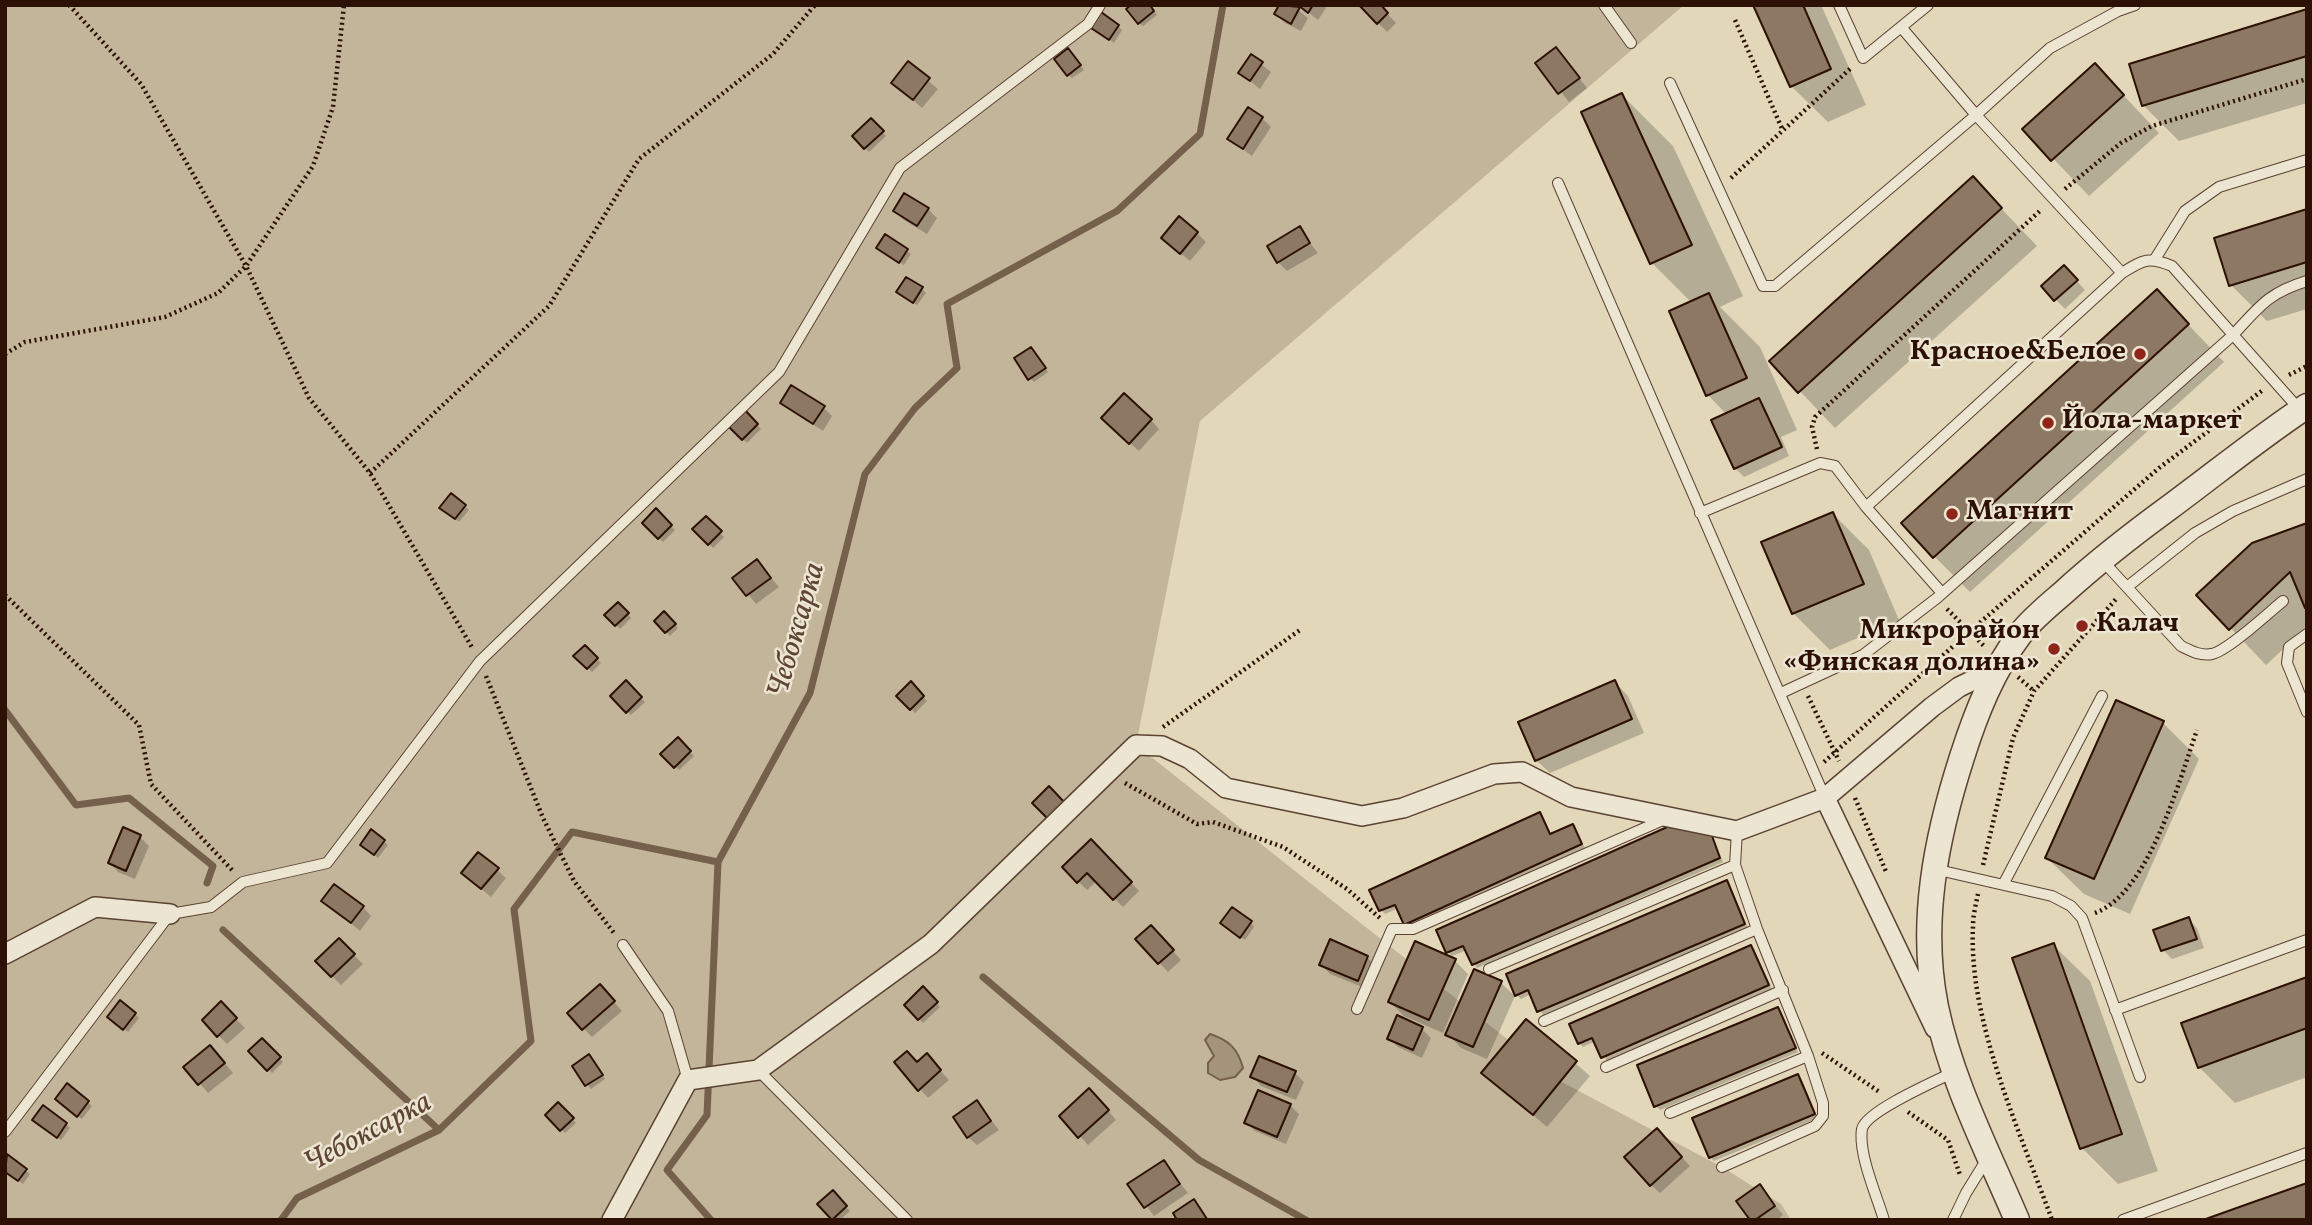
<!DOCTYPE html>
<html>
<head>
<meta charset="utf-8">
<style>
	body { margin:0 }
	#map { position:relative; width:2312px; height:1225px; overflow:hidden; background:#e2d7b9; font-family:Vollkorn,serif }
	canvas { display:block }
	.frame { position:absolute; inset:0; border:7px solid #2e1105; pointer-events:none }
</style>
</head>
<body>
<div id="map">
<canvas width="2312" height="1225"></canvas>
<div class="frame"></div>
</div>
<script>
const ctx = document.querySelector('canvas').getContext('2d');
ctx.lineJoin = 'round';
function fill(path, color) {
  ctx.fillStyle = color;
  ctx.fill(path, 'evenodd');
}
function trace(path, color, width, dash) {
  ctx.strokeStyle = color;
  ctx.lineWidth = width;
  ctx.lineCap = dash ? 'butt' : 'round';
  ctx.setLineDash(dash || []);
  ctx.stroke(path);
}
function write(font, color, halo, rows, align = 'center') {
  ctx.font = font + ' Vollkorn,serif';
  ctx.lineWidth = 5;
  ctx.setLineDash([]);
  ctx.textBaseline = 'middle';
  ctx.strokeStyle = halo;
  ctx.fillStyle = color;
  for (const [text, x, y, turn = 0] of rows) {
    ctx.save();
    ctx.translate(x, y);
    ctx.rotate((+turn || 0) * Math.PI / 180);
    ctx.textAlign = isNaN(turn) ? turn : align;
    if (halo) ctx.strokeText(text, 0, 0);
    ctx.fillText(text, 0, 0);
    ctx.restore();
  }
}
fill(new Path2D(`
	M5,5H1684L1200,421L1136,745L1560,1081L1722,1167L1781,1204L1791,1220H5Z`), '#c3b59a');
const water = new Path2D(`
	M1210,1034C1229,1040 1238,1049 1243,1068L1235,1077L1220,1080L1208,1073V1063L1214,1056L1205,1040Z`);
fill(water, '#a5947c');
trace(water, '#75604c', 2);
fill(new Path2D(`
	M1149,5L1157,15L1143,26L1139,23Z
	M1281,5H1292L1308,18L1301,31L1285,23L1276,14Z
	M1299,5H1324L1326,8L1318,20Z
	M1361,5H1379L1396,23L1387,32Z
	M1755,5H1821L1866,105L1828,122L1791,86Z
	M2307,11V103L2179,141L2143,105Z
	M1118,26L1122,30L1114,43L1097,31Z
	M1556,49L1587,88L1569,102L1538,63Z
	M1072,54L1084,70L1072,78L1069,75Z
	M1251,56L1271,72L1260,89L1240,73Z
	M908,64L938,89L922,108L893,83Z
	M2095,65L2159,133L2089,196L2025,129Z
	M1622,95L1673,146L1743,296L1720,307L1760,347L1797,430L1781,437L1789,456L1744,477L1735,468L1727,415L1708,395L1692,303L1652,263Z
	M1262,118L1271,127L1252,156L1229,139Z
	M871,120L886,136L869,152L855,136Z
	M1973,179L2037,246L1835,428L1771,361Z
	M928,209L937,218L927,234L904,220L895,211Z
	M2307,211V309L2267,321L2231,285Z
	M1299,229L1318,253L1287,271L1278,262Z
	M1197,233L1206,242L1190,261L1173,247Z
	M885,237L911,254L904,265L882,251Z
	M2064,267L2085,290L2065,309L2043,286Z
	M922,289L926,293L917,305L902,296Z
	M2157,292L2224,362L1970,592L1934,556Z
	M1035,353L1048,372L1034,382L1030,378Z
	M783,403L823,407L832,416L823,431L792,411Z
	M743,410L761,429L747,443L729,424Z
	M1151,420L1159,429L1139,451L1112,427Z
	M465,506L469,510L459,522L445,511Z
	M656,511L675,530L663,542L644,523Z
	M1833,514L1869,550L1899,620L1830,650L1793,613Z
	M706,518L724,537L713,548L695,529Z
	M2307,525V627L2266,665L2199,595Z
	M757,562L779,587L756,604L735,578Z
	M618,604L631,618L620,629L607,615Z
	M664,614L678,628L670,636L656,621Z
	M585,647L601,663L592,672L576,656Z
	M626,682L645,702L631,715L612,696Z
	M1615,682L1628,696L1644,733L1550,773L1536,760Z
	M911,684L927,701L915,713L899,696Z
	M2163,723L2199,759L2130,914L2084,894L2047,858Z
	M678,740L694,756L679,770L663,754Z
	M1539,814L1551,835L1572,826L1585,848L1410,928L1399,908L1385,914L1381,910L1372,891Z
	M372,832L388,845L378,858L366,849Z
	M1710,834L1714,839L1723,862L1477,968L1467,950L1452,956L1448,952Z
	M140,837L149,846L135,879L118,872L110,863Z
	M1091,841L1139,891L1123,907L1097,881L1087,890L1064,867Z
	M479,854L506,878L491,897L472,881Z
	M1726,882L1730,886L1748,928L1543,1015L1531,994L1521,999L1517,995Z
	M324,901L363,907L371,916L360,931Z
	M2188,919L2197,928L2204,948L2172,959L2163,950L2156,931Z
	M1251,923L1254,927L1245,940L1226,927Z
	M1160,936L1181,960L1168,972L1138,940Z
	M339,940L363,964L341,985L317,961Z
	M2053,945L2090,981L2158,1171L2118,1184L2082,1148Z
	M1751,947L1755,951L1772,989L1607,1061L1596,1041L1583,1047L1579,1043Z
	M1367,957L1376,966L1367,989L1330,974L1321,965Z
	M1455,961L1468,974L1443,1033L1404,1016L1390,1002Z
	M2307,979V1077L2235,1103L2199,1067Z
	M1501,983L1515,996L1487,1059L1461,1048L1448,1034Z
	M923,989L940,1007L923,1023L906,1005Z
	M608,995L622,1011L592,1037L584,1029Z
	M221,1004L245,1028L227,1044L204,1020Z
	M1778,1009L1782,1013L1798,1052L1660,1110L1656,1106Z
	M135,1014L139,1018L128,1032L113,1021Z
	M1398,1018L1422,1029L1431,1038L1422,1058L1398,1047L1389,1038Z
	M1526,1021L1590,1076L1547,1127L1483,1072Z
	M262,1040L283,1062L272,1073L251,1051Z
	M219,1056L233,1073L208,1093L186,1067Z
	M593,1060L605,1079L591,1089L574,1066Z
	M917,1064L935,1065L949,1080L928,1098L920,1089Z
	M1295,1073L1304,1082L1296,1100L1261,1086L1253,1077Z
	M1798,1076L1802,1080L1818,1118L1714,1161L1710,1157Z
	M67,1086L92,1106L82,1119L61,1103Z
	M1098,1099L1116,1120L1088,1145L1080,1136Z
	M977,1102L999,1130L977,1145L968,1137Z
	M558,1105L576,1123L565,1133L548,1115Z
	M1290,1105L1299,1114L1286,1144L1255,1131L1246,1122Z
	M38,1124H66L70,1128L61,1140Z
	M1665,1139L1690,1166L1660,1193L1651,1185Z
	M7,1156L30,1174L23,1184L5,1171Z
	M1163,1162L1188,1193L1154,1216L1130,1184Z
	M1759,1186L1783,1215L1776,1220H1752Z
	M832,1193L850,1211L840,1220H834L820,1204Z`), '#0003');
trace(new Path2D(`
	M5,710L76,805L129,798L213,866L207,883
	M223,930L439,1130
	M983,977L1199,1160L1306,1220
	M281,1220L297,1198L439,1130L531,1041L514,909L572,832L718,862L810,693L865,474L915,408L957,368L947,304L1117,211L1200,134L1223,5
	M711,1220L667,1170L707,1115L718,862`), '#75604c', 7);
const building = new Path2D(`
	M1131,5H1150L1154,11L1138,24L1126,9Z
	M1279,5L1300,7L1291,24L1274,14Z
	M1298,5H1313L1308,13Z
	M1359,5H1381L1388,13L1377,24Z
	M1753,5H1803L1831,69L1790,87Z
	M2307,9V56L2142,106L2129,64Z
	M1101,12L1119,25L1109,40L1091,28Z
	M1556,47L1580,78L1558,94L1535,63Z
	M1068,48L1081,65L1067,76L1054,59Z
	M1251,54L1263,62L1250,81L1238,73Z
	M908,61L930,78L913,100L891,83Z
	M2095,63L2124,95L2051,161L2022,129Z
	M1622,93L1692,245L1650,264L1581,112Z
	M1248,107L1263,117L1243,149L1227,139Z
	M871,118L884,131L864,149L852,136Z
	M1973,176L2002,208L1798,393L1769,361Z
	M904,193L929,208L917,226L893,211Z
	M2307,209V262L2229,286L2214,238Z
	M1179,216L1198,232L1180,254L1161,238Z
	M1300,226L1310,243L1277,263L1267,246Z
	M885,234L908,249L899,263L876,248Z
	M2064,265L2078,280L2054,301L2041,286Z
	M906,277L923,287L913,303L896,292Z
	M2157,289L2189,324L1933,558L1901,523Z
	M1709,293L1747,378L1706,396L1669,311Z
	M1031,347L1046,368L1028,380L1014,358Z
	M791,385L825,406L813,424L780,403Z
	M1124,393L1152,419L1129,444L1101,418Z
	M1759,398L1782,447L1734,469L1711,420Z
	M743,408L758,424L742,440L726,424Z
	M451,493L466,505L455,519L439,508Z
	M656,508L672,525L658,539L642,523Z
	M1833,512L1864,584L1792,614L1761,542Z
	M706,516L722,531L708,545L692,529Z
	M2307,523V608H2305L2290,572L2229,630L2196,595L2252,543Z
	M757,559L771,578L746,596L732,578Z
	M618,602L629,613L615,626L604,615Z
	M664,611L676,624L665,633L654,621Z
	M585,645L598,658L587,669L573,656Z
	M626,680L642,697L626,713L610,696Z
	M1615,680L1632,719L1535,761L1518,722Z
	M911,681L924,696L910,710L896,696Z
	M2116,700L2164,721L2094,879L2045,858Z
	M678,737L691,751L674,768L660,754Z
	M1049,786L1065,803L1048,819L1032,803Z
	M1540,812L1550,834L1573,824L1582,844L1404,925L1395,905L1379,911L1369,890Z
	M1674,824L1711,833L1720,858L1472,965L1463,946L1446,953L1436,930Z
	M123,827L141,835L126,871L108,863Z
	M371,829L385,840L374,855L360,845Z
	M1091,839L1132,882L1113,900L1087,873L1077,883L1062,867Z
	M478,852L499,868L481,889L461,873Z
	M1727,880L1745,924L1537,1012L1528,990L1515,996L1506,974Z
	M334,884L364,906L351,923L321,901Z
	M1232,907L1252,921L1240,938L1220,923Z
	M2189,917L2197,939L2161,951L2153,930Z
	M1151,925L1174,950L1158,964L1135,939Z
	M339,938L355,954L331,977L315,961Z
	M1330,939L1368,956L1358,981L1319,965Z
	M1415,941L1456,959L1429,1020L1388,1002Z
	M2054,943L2122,1134L2080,1149L2012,958Z
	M1751,945L1769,985L1601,1058L1592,1038L1578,1044L1569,1024Z
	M1474,969L1502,981L1473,1047L1445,1035Z
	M2307,977V1028L2198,1068L2181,1023Z
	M600,984L615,1001L582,1030L567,1013Z
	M923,986L938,1002L918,1020L904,1005Z
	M120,1000L136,1013L123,1030L107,1017Z
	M221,1001L237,1018L217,1037L202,1020Z
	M1778,1007L1796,1048L1654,1107L1637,1065Z
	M1397,1015L1423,1027L1413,1050L1387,1039Z
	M1526,1019L1577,1061L1533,1115L1481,1073Z
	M262,1038L281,1057L267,1071L248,1051Z
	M210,1045L225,1063L198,1085L183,1067Z
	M907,1051L917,1062L927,1053L941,1070L918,1091L894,1062Z
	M589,1054L603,1075L585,1086L572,1066Z
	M1259,1056L1296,1071L1287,1092L1250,1077Z
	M1798,1074L1815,1114L1709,1158L1692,1118Z
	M67,1083L89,1101L77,1117L55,1099Z
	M1089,1088L1109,1110L1078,1138L1059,1116Z
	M1258,1090L1291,1104L1277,1137L1244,1123Z
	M977,1100L991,1121L967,1138L953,1117Z
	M558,1102L574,1118L560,1131L545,1115Z
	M43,1105L67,1123L57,1138L32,1120Z
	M1657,1128L1682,1157L1650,1186L1624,1157Z
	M7,1154L27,1169L18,1181L5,1172Z
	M1164,1160L1180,1184L1144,1208L1127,1184Z
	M2307,1183V1220H2203L2259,1200Z
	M1760,1184L1775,1206L1755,1220H1750L1736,1201Z
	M833,1190L847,1206L832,1220L817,1204Z
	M1194,1199L1207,1219L1177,1220L1173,1213Z`);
fill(building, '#8c7863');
trace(building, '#2e1105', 2);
const service = new Path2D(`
	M1604,5L1631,43
	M1839,5L1863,58L1928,5
	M1901,27L1976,115L2122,273C2143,260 2148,256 2172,266L2299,409
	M1670,83L1763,286H1775L1976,115L2050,48L2118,11L2135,5
	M1558,183L1825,798
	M2155,259L2185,211L2219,187L2307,160
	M1700,513L1820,463L1835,466L1866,507
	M2101,559L2181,646C2191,651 2200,656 2212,654C2229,650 2268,613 2283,601
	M2127,587L2195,533L2233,511L2307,479
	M1942,593L1866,507L2122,273
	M2307,634L2289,647L2287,663L2307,712
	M1781,693L1863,655L1937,598L2233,335C2260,306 2268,293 2307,281
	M1934,869L2052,896L2071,906L2082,918L2140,1077
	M2004,883L2102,696
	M623,945L668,1011L688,1080
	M1489,969L1735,865
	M1357,1009L1392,929H1413L1663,820
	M2115,1010L2307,940
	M1544,1021L1757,929
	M1606,1067L1783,990
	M758,1070L907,1220
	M1670,1113L1808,1056
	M5,1132L170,914L211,907L243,882L327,863L480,661L779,372L900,168L1088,24L1100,5
	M1722,1167L1815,1126L1823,1116V1103L1808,1056L1757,929L1735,865L1737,831
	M1884,1220C1877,1196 1858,1154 1862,1129C1866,1111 1936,1081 1954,1072
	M1953,1220L1966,1193L1987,1159
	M2123,1220L2307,1153`);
const minor = new Path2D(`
	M1825,798L1935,1028
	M5,954L95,907L170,914
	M612,1220L688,1080L758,1070L931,944L1136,745L1162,746L1190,759L1226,788L1362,816L1403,808L1494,774L1522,772L1571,797L1737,831L1825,798L1932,707L1959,687L1998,668`);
const tertiary = new Path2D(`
	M2017,1220C1988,1152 1951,1080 1936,1007C1919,923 1936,838 1962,757C1976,713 1993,670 2021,633C2033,618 2049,605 2063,593C2097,562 2133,534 2170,507C2216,473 2260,437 2307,406`);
trace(service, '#5b4232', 12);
trace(minor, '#5b4232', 22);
trace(tertiary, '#5b4232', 27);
trace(new Path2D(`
	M69,5L141,84L246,266L309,398L370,473L473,649
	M1735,20L1783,131
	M1731,178L1851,68
	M2065,189L2121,143L2152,126L2307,79
	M5,354L25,342L165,317L218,293L246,266L313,166L333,107L344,5
	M2289,375L2307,366
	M1817,449L1812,427L1815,417L2042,209
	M370,473L549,306L639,159L773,54L815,5
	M5,595L139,725L151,784L233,871
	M1947,609L1985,647
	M486,676L543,818L574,881L614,933
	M2018,677L2034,691
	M1808,696L1839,761
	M1163,727L1300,630
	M1824,762L1969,632L2159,468L2263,390
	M1125,783L1197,824L1213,822L1283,847L1347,889L1381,919
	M1855,798L1887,874
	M1983,865L2013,738L2034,691L2117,598
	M1978,894C1976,904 1973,915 1973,926C1968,1021 2020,1131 2052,1220
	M2095,913C2149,893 2179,781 2197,730
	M1822,1053L1881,1093
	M1908,1112L1948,1140L1960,1175`), '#2e1105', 4.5, [2, 3.5]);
trace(service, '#ece5d2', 10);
trace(minor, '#ece5d2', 19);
trace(tertiary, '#ece5d2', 24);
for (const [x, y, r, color] of [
	[2140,354,7,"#8f2418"],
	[2048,423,7,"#8f2418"],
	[1952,514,7,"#8f2418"],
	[2082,626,7,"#8f2418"],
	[2054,649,7,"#8f2418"]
]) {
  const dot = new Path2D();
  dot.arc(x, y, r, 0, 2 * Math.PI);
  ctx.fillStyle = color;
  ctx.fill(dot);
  trace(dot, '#ece5d2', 2.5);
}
write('bold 28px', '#2e1105', '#ece5d2', [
	["Красное&Белое",2126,354,"right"],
	["Йола-маркет",2062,423],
	["Магнит",1966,514],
	["Калач",2096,626],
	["Микрорайон",2040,633,"right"],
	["«Финская долина»",2040,665,"right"]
], 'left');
write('italic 30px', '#5e4535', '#ece5d2', [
	["Чебоксарка",799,631,-74],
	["Чебоксарка",369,1135,-28]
]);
</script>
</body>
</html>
